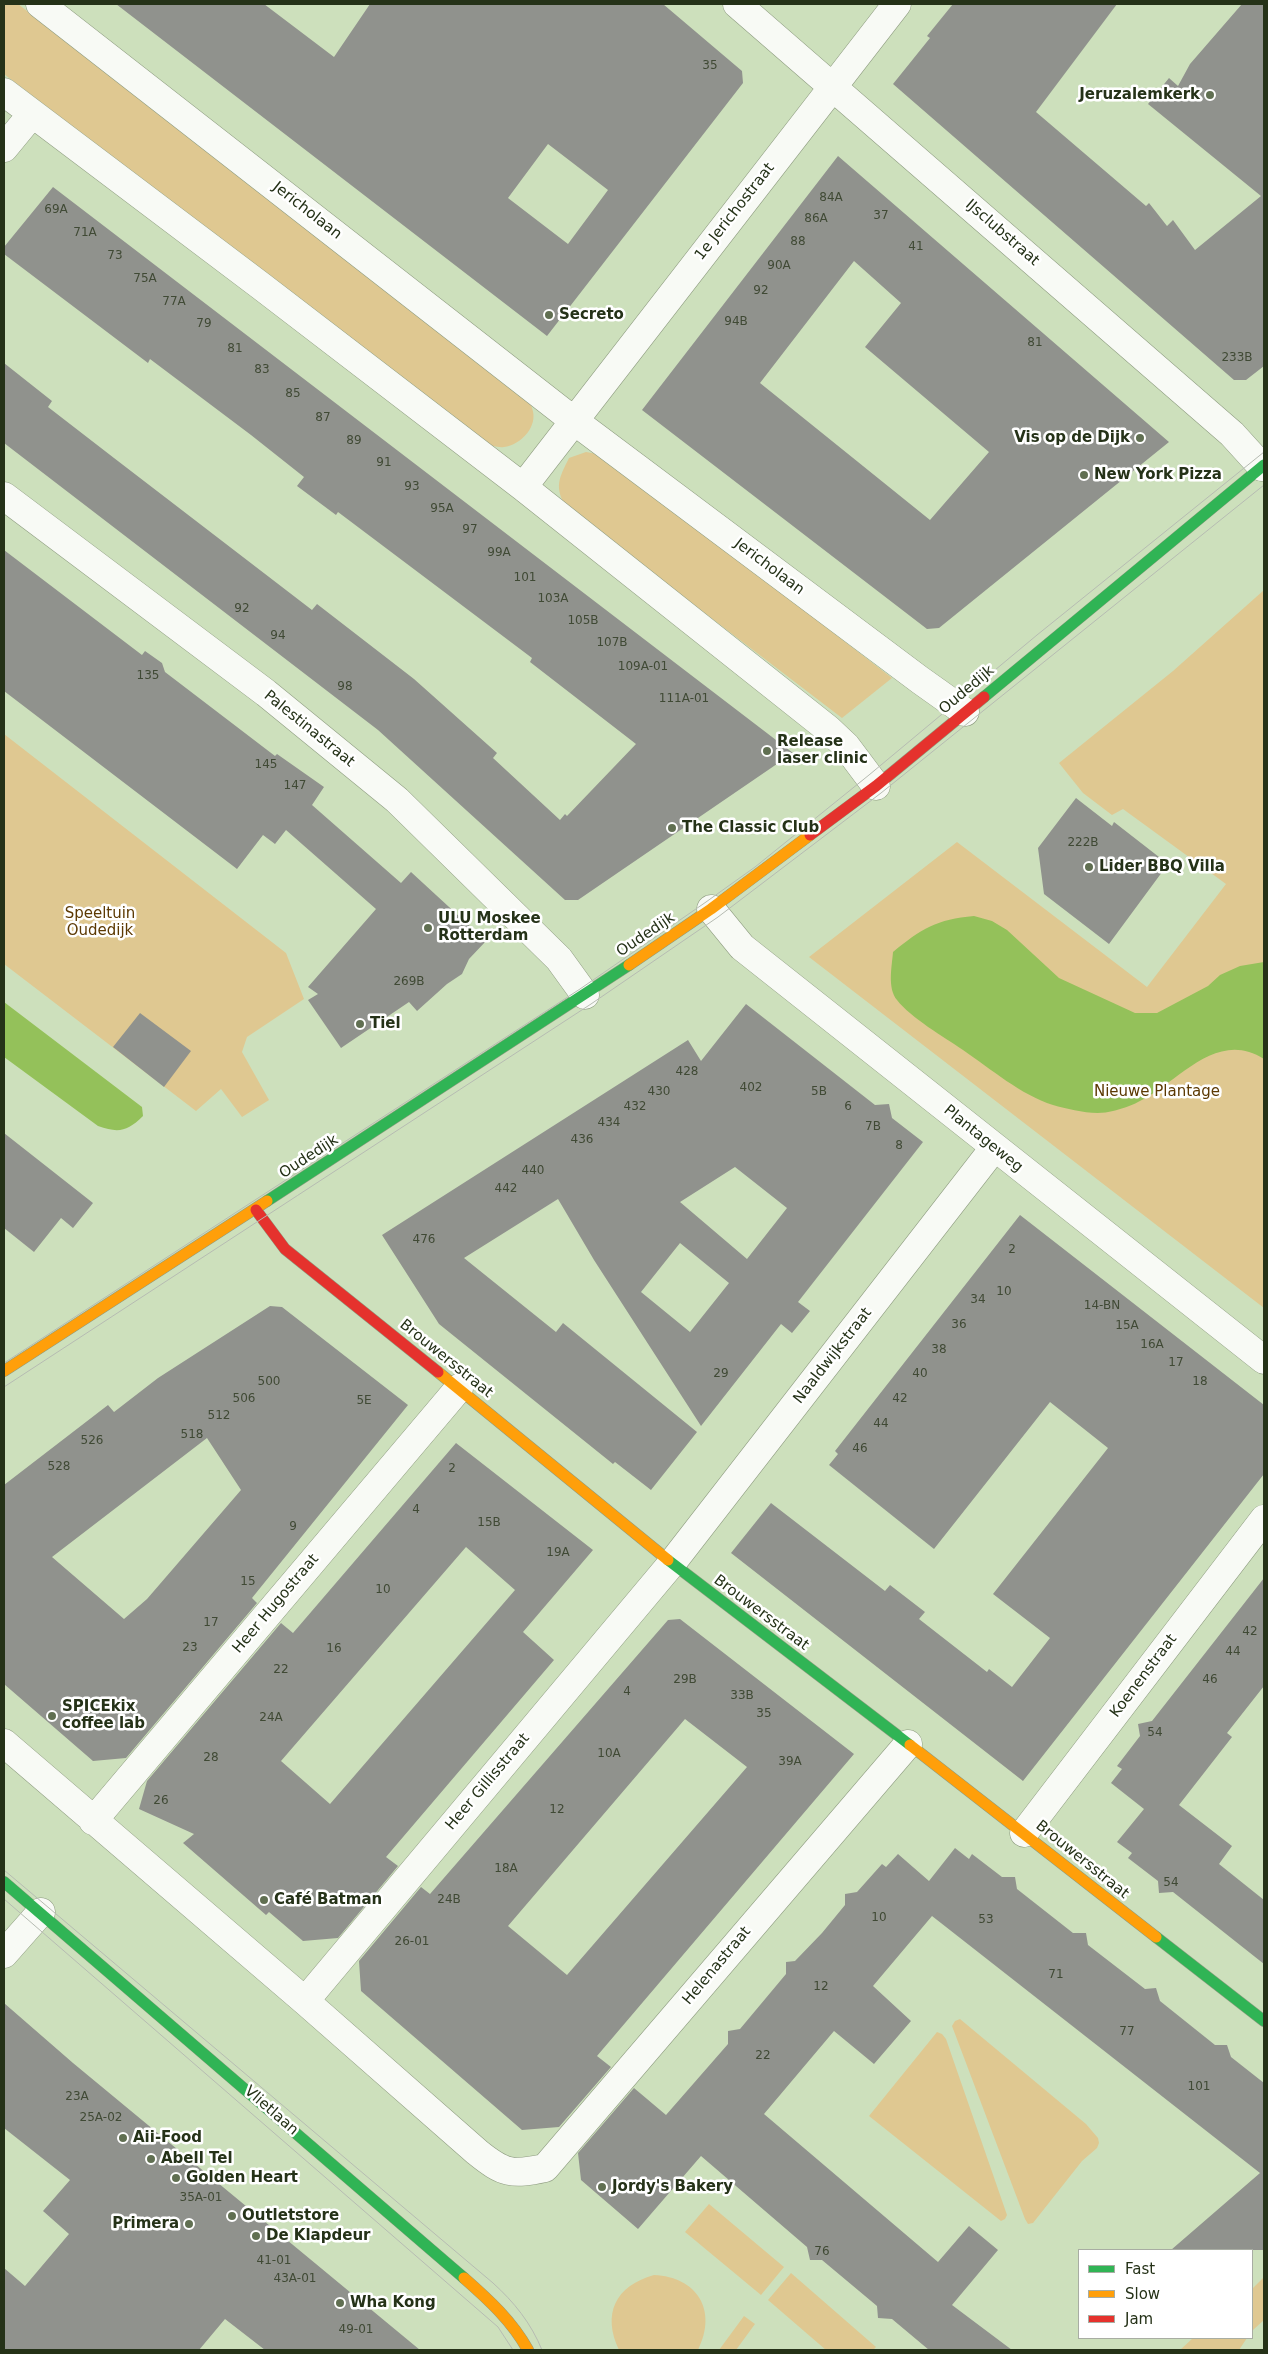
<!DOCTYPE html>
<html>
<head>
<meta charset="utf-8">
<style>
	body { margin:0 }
	#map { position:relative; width:1268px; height:2354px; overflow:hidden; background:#cde0bc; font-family:"DejaVu Sans",sans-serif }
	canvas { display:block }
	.frame { position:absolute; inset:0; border:5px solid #253218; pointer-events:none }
	.legend { position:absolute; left:1078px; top:2249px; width:175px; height:90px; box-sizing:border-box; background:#fff; border:1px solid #a8ada3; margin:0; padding:6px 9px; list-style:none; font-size:15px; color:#253218 }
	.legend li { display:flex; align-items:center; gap:10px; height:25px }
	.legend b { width:25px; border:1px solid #a8ada3 }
</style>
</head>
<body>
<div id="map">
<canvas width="1268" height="2354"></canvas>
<div class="frame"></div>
<ul class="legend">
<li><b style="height:6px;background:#30b455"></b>Fast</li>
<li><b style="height:6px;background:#ff9f0a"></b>Slow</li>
<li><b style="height:6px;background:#e5322d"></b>Jam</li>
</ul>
</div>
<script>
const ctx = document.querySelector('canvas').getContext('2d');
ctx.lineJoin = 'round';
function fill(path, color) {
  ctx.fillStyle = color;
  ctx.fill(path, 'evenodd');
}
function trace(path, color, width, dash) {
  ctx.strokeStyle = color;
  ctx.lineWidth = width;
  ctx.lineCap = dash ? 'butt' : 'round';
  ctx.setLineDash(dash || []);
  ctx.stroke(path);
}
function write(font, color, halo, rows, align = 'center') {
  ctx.font = font + ' "DejaVu Sans",sans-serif';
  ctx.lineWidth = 5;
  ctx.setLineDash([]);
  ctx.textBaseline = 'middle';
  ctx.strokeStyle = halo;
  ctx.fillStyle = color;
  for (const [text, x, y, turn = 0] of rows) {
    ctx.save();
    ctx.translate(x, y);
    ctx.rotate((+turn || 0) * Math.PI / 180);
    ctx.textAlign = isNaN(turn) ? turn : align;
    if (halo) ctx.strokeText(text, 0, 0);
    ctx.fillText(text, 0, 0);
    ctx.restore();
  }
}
fill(new Path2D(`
	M4,4H18L525,394C527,398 531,403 532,408C539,426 521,445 504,447C498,448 491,445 485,444L4,74Z
	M586,452L603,455L892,678L842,718L566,507C554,487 559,478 569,458Z
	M1264,590V1308L809,957L957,842L1147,987L1226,884L1123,809L1112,815L1083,793L1059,763L1173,671Z
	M4,734L286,953L304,999L247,1037L242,1052L269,1100L242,1117L221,1089L196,1111L4,964Z
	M960,2019L1086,2124L1098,2138L1099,2143L1097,2148L1082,2161L1033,2223L1028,2224L1025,2219L952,2026L955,2021Z
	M937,2032L942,2034L946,2039L1007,2215L1005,2219L1001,2221L869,2116Z
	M709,2204L784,2267L761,2295L685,2232Z
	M791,2273L876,2347L873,2350H826L768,2300Z
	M654,2275C697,2277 718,2310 698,2350H619C602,2314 615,2286 654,2275Z
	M1264,2277V2320L1253,2330L1252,2289Z
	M744,2316L755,2324L736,2350H719Z
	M1193,2338H1247L1239,2350H1180Z`), '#dfc891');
fill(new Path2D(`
	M974,916L992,921L1007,930L1059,978L1135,1013H1157L1208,986L1220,975L1240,966L1264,962V1059C1216,1028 1178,1083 1138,1102C1131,1106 1121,1109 1113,1111C1095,1116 1071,1110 1053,1105C1021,1095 991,1069 963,1050C944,1037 911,1018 897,1000C887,988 892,966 893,952C921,929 937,919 974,916Z
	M4,1002L142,1107L143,1116C127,1132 118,1133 98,1126L4,1057Z`), '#94c15a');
fill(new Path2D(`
	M116,4H264L334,57L370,4H663L742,71L743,83L547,336ZM548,144L608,190L568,244L508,198Z
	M953,4H1117L1036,112L1146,206L1149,203L1167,226L1173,220L1195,250L1261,196L1148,104L1169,78L1178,86L1190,64L1242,4H1264V366L1246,380H1234L893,84L930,38L927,36Z
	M838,156L1169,442L939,628L927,629L642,410ZM854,261L901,303L865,347L989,452L930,520L760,383Z
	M53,187L674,662L793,753L578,900H565L378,730L4,443V363L52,401L48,407L114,458L312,610L317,604L414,679L497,753L493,758L560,820L565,814L567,816L636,744L530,662L532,658L338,512L336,515L297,486L304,477L251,435L150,359L148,363L4,254V247Z
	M4,550L142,655L145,651L162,663L165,672L275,756L277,754L324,787L312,805L401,883L411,872L486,941L469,959L462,974L447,984L417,1011L409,1002L341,1048L308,1000L318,994L308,987L376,909L286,830L275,844L263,835L237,869L4,691Z
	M1076,798L1112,826L1114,822L1168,864L1109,944L1044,894L1038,848Z
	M746,1004L875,1105L889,1104L892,1118L923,1142L798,1302L810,1311L792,1333L781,1324L701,1426L594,1260L558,1199L464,1258L556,1332L563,1323L697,1432L651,1490L615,1462L613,1464L439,1324L382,1235L688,1040L701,1061ZM735,1167L787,1208L747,1259L680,1202ZM680,1243L729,1283L690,1332L641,1292Z
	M140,1013L191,1051L164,1087L113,1047Z
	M4,1133L93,1203L73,1228L61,1218L34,1252L4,1228Z
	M1020,1215L1264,1405V1474L1023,1781L731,1553L771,1503L885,1591L890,1585L925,1612L919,1619L987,1672L989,1669L1012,1687L1050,1638L993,1594L1108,1448L1050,1402L934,1549L829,1465L838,1454L835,1451Z
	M270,1306L282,1307L408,1405L252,1598L257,1603L126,1758L93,1761L4,1684V1485L108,1405L114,1412L158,1378ZM207,1438L241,1490L147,1599L124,1619L52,1557Z
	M456,1443L593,1550L523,1632L554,1660L386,1857L398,1866L338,1938L303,1941L269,1912L266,1915L183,1843L194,1834L139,1809L147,1781L281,1623L293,1633ZM466,1547L515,1590L330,1804L281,1761Z
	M1264,1578V1686L1227,1733L1232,1737L1179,1805L1232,1846L1219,1864L1264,1900V1964L1173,1892L1159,1893L1158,1881L1128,1858L1132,1853L1117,1842L1144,1809L1111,1783L1122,1769L1117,1766L1140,1736L1138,1724L1152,1721Z
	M680,1619L854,1754L597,2056L611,2067L559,2127L522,2130L361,1991L359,1961L421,1887L430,1894L668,1620ZM685,1719L747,1767L567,1975L508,1926Z
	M955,1848L969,1859L972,1854L1002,1877H1015L1017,1889L1073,1933H1086L1088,1945L1145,1989L1156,1988L1160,2001L1215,2045H1227L1231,2057L1264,2083V2250H1171L1260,2173L932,1916L873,1986L911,2021L874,2064L834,2031L764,2114L938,2262L969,2226L998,2250L952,2305L1012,2350H929L892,2319L878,2318L877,2306L822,2260H810L807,2247L701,2156L638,2229L581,2180L578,2153L634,2088L666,2115L728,2044V2031L740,2029L786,1974V1962L795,1961L822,1933L845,1905V1894L857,1892L882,1864L886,1867L898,1854L929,1881Z
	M4,2003L73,2063L420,2350H265L225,2319L199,2350H4V2268L25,2286L69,2234L43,2211L70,2180L4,2128Z`), '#90928d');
const street = new Path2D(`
	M40,4L573,420L920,680L965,712
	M737,4L1232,434L1262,467
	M4,92L261,286L523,487L828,729L846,746L876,786
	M4,148L32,114
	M523,487L897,4
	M4,496L266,693L397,800L559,959L585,995
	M711,909L742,947L1264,1360
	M4,1743L305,2001L477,2152C504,2174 512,2175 545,2168L908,1744
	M93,1821L459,1388
	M1024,1833L1264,1519
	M4,1954L41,1912
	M305,2001L672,1563L994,1148`);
const fast = new Path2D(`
	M984,697L1264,465
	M267,1201L629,965
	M668,1560L910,1745
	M4,1882L464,2278
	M1156,1937L1264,2021`);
const slow = new Path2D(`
	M629,965L711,909L810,835
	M4,1371L267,1201
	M438,1372L668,1560
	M910,1745L1156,1937
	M464,2278C489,2300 512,2321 528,2350`);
const jam = new Path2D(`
	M810,835L876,786L984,697
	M256,1210L285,1249L438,1372`);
trace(street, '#8e9c80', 29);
trace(fast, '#8e9c80', 12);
trace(slow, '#8e9c80', 12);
trace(jam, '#8e9c80', 12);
trace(street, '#f8faf5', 28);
trace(fast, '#30b455', 11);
trace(slow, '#ff9f0a', 11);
trace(jam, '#e5322d', 11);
trace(new Path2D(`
	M4,1363L580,989L706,902L755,867L869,775L1037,635L1264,452
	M4,1387L591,1004L718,917L881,793L1264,485
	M4,1870L493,2283C514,2302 531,2323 542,2350
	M4,1899L498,2327L513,2350`), '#b6bbb2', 1);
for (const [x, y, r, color] of [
	[1210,95,5,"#606f51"],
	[549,315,5,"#606f51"],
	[1140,438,5,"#606f51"],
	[1084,475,5,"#606f51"],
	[767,751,5,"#606f51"],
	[672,828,5,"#606f51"],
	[1089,867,5,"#606f51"],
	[428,928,5,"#606f51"],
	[360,1024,5,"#606f51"],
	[52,1716,5,"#606f51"],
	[264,1900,5,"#606f51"],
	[123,2138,5,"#606f51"],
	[151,2159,5,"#606f51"],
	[176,2178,5,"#606f51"],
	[602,2187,5,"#606f51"],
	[232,2216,5,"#606f51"],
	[189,2224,5,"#606f51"],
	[256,2236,5,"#606f51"],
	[340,2303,5,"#606f51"]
]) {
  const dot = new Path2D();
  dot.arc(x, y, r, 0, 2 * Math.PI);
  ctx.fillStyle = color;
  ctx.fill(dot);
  trace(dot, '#fff', 2);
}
write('12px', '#404a35', null, [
	["35",710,66],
	["84A",831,198],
	["69A",56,210],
	["37",881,216],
	["86A",816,219],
	["71A",85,233],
	["88",798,242],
	["41",916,247],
	["73",115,256],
	["90A",779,266],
	["75A",145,279],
	["92",761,291],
	["77A",174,302],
	["94B",736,322],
	["79",204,324],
	["81",1035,343],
	["81",235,349],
	["233B",1237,358],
	["83",262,370],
	["85",293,394],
	["87",323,418],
	["89",354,441],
	["91",384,463],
	["93",412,487],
	["95A",442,509],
	["97",470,530],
	["99A",499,553],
	["101",525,578],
	["103A",553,599],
	["92",242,609],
	["105B",583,621],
	["94",278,636],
	["107B",612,643],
	["109A-01",643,667],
	["135",148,676],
	["98",345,687],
	["111A-01",684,699],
	["145",266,765],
	["147",295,786],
	["222B",1083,843],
	["269B",409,982],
	["428",687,1072],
	["402",751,1088],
	["430",659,1092],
	["5B",819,1092],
	["432",635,1107],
	["6",848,1107],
	["434",609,1123],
	["7B",873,1127],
	["436",582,1140],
	["8",899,1146],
	["440",533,1171],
	["442",506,1189],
	["476",424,1240],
	["2",1012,1250],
	["10",1004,1292],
	["34",978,1300],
	["14-BN",1102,1306],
	["36",959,1325],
	["15A",1127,1326],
	["16A",1152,1345],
	["38",939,1350],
	["17",1176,1363],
	["29",721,1374],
	["40",920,1374],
	["500",269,1382],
	["18",1200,1382],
	["506",244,1399],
	["42",900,1399],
	["5E",364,1401],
	["512",219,1416],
	["44",881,1424],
	["518",192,1435],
	["526",92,1441],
	["46",860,1449],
	["528",59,1467],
	["2",452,1469],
	["4",416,1510],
	["15B",489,1523],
	["9",293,1527],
	["19A",558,1553],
	["15",248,1582],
	["10",383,1590],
	["17",211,1623],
	["42",1250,1632],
	["23",190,1648],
	["16",334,1649],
	["44",1233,1652],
	["22",281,1670],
	["29B",685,1680],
	["46",1210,1680],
	["4",627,1692],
	["33B",742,1696],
	["35",764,1714],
	["24A",271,1718],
	["54",1155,1733],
	["10A",609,1754],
	["28",211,1758],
	["39A",790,1762],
	["26",161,1801],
	["12",557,1810],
	["18A",506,1869],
	["54",1171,1883],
	["24B",449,1900],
	["10",879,1918],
	["53",986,1920],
	["26-01",412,1942],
	["71",1056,1975],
	["12",821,1987],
	["77",1127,2032],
	["22",763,2056],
	["101",1199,2087],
	["23A",77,2097],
	["25A-02",101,2118],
	["35A-01",201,2198],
	["76",822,2252],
	["41-01",274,2261],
	["43A-01",295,2279],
	["49-01",356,2330]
]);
write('bold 15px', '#253218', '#fff', [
	["Jeruzalemkerk",1200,95,"right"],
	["Secreto",559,315],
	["Vis op de Dijk",1130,438,"right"],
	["New York Pizza",1094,475],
	["Release",777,742],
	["laser clinic",777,759],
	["The Classic Club",682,828],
	["Lider BBQ Villa",1099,867],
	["ULU Moskee",438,919],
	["Rotterdam",438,936],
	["Tiel",370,1024],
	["SPICEkix",62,1707],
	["coffee lab",62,1724],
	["Café Batman",274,1900],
	["Aii-Food",133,2138],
	["Abell Tel",161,2159],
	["Golden Heart",186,2178],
	["Jordy's Bakery",612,2187],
	["Outletstore",242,2216],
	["Primera",179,2224,"right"],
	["De Klapdeur",266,2236],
	["Wha Kong",350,2303]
], 'left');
write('15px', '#253218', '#fff', [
	["Jericholaan",307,211,38],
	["1e Jerichostraat",735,212,-52],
	["IJsclubstraat",1002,233,41],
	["Jericholaan",769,567,37],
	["Oudedijk",967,690,-40],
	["Palestinastraat",309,729,39],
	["Oudedijk",646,935,-34],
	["Plantageweg",983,1139,39],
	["Oudedijk",309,1157,-33],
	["Naaldwijkstraat",833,1356,-52],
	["Brouwersstraat",446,1359,39],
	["Heer Hugostraat",276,1604,-50],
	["Brouwersstraat",761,1613,37],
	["Koenenstraat",1144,1676,-53],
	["Heer Gillisstraat",488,1782,-50],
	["Brouwersstraat",1082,1860,39],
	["Helenastraat",717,1966,-50],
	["Vlietlaan",271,2111,41]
]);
write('15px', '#5c3903', '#fff', [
	["Speeltuin",100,914],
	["Oudedijk",100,931],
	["Nieuwe Plantage",1157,1092]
]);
</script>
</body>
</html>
